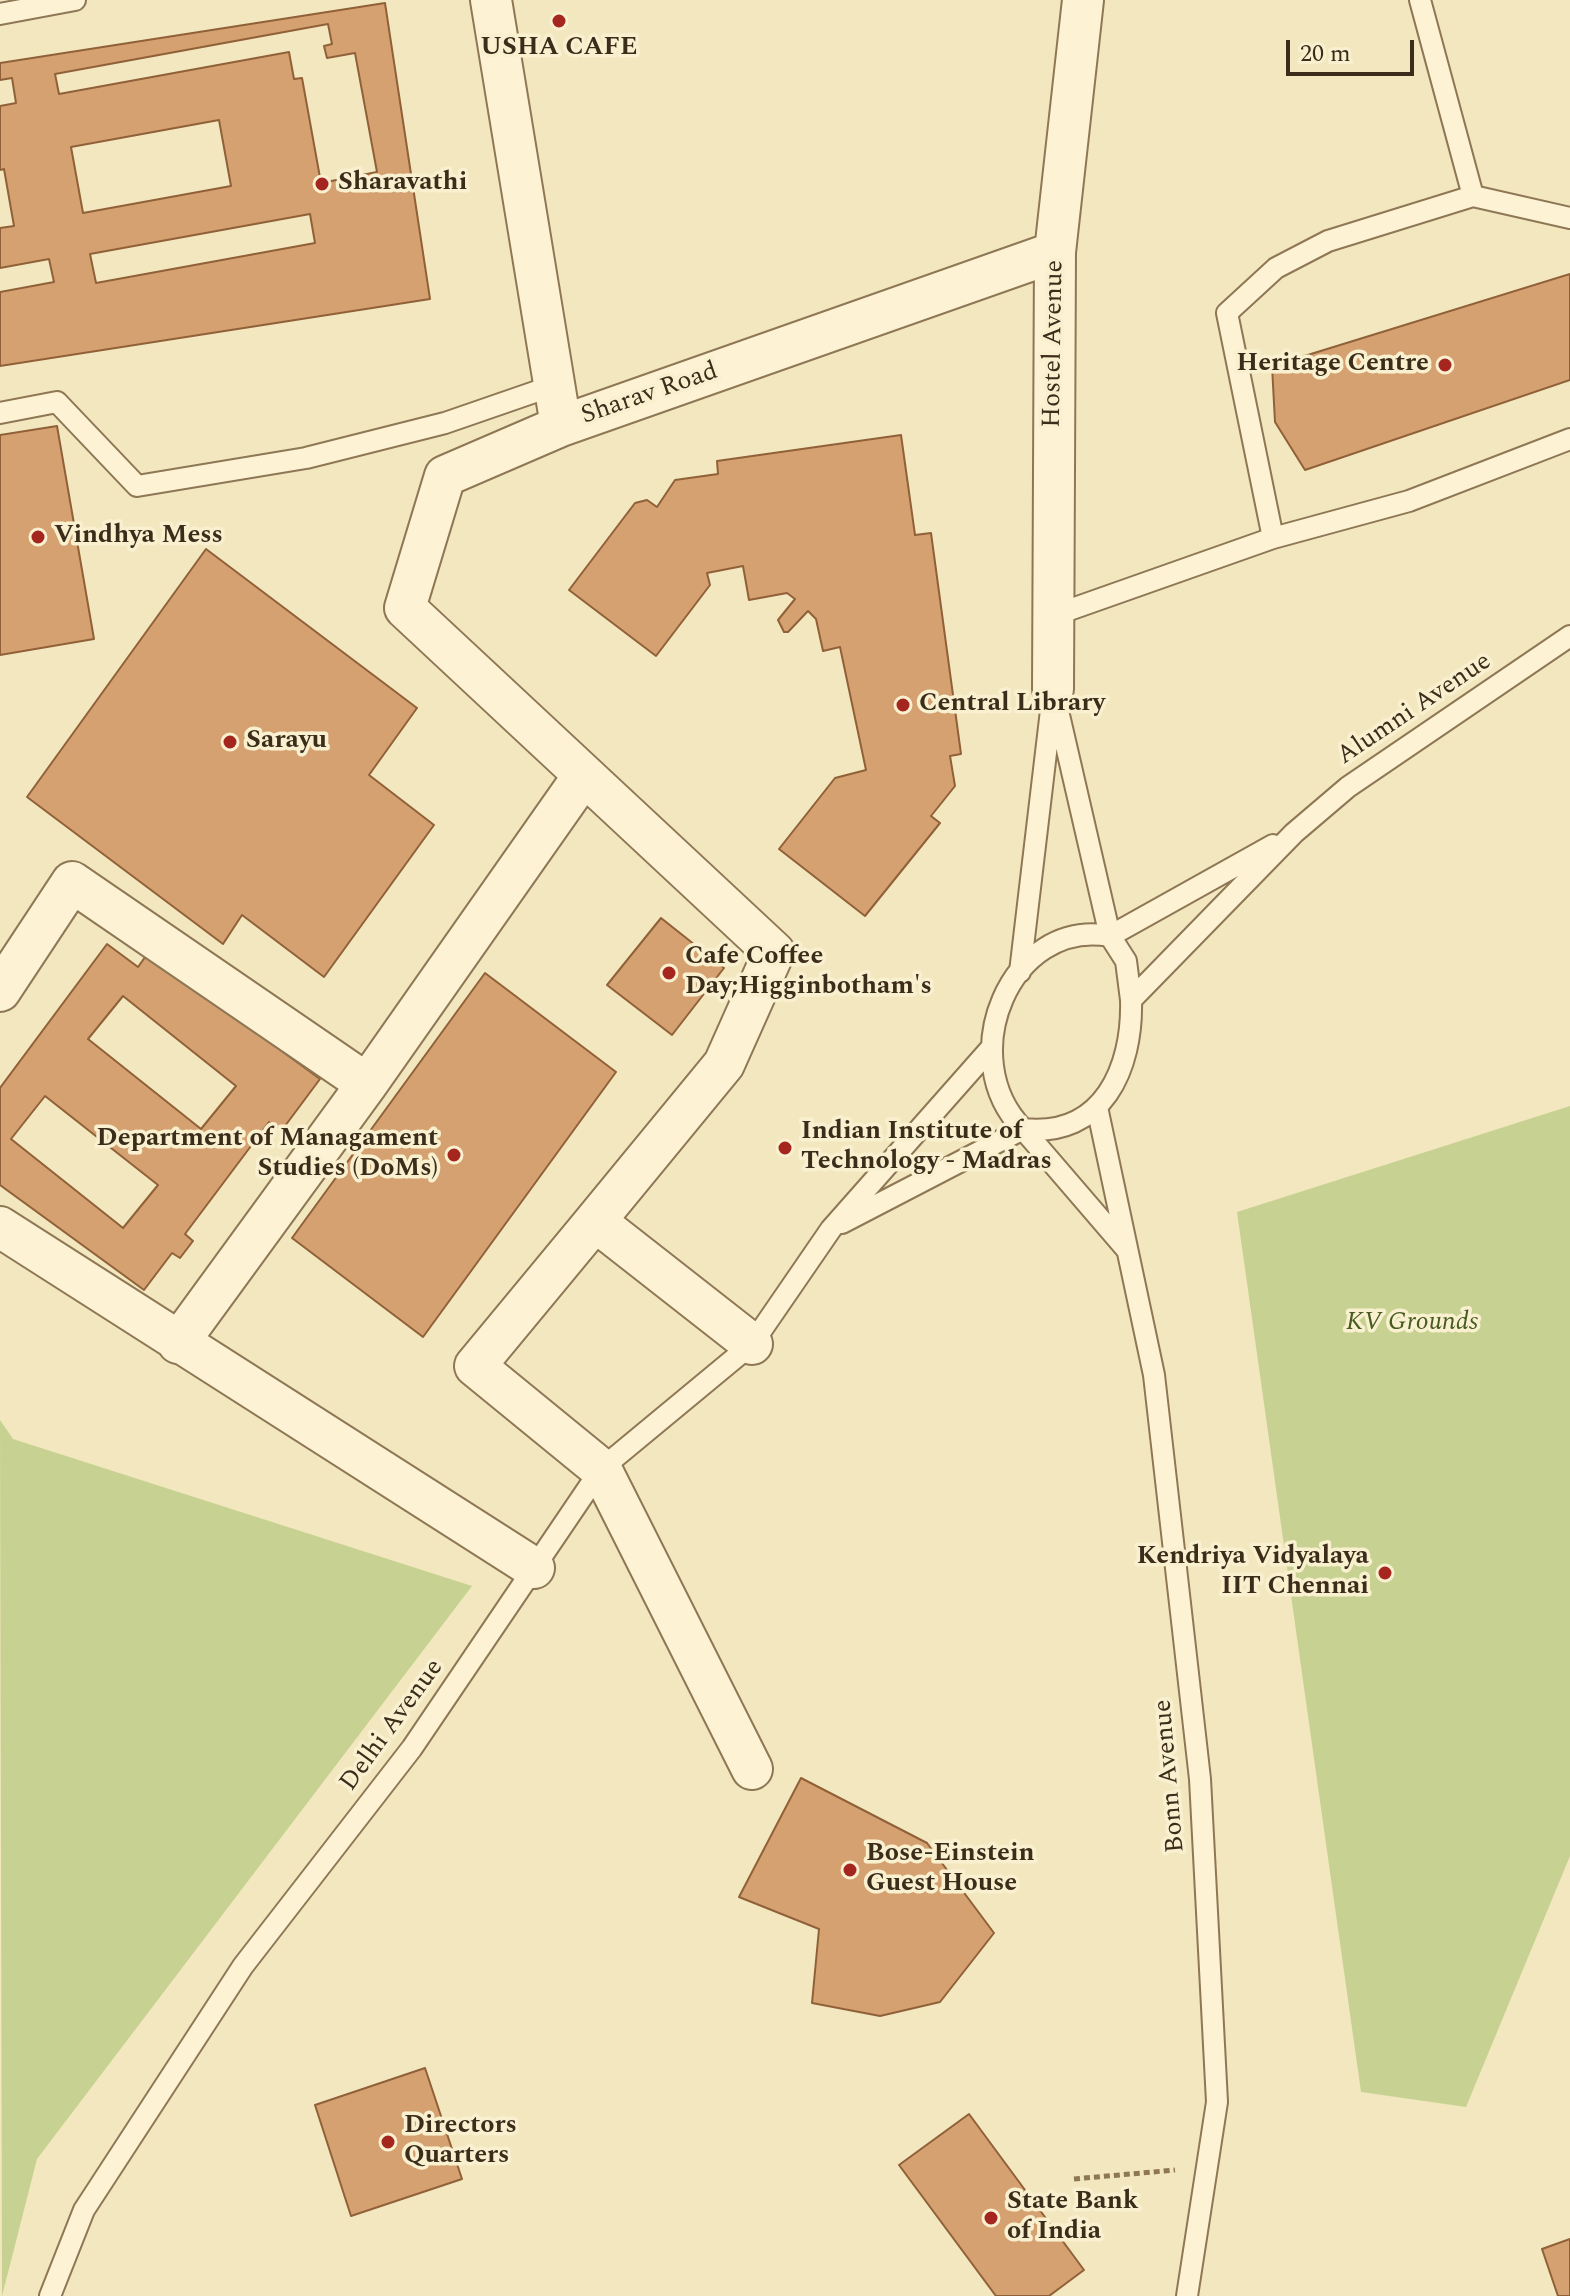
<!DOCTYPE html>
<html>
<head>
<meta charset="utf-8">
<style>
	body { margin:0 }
	#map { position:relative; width:1570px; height:2296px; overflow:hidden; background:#f3e7bf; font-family:Spectral,serif }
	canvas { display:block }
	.scale { position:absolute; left:1286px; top:40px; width:128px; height:36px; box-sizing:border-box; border:4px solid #3c2d1b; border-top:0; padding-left:10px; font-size:24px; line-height:28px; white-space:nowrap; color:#3c2d1b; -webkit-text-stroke:6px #f9f0d0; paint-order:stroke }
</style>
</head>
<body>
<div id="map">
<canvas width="1570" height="2296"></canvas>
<div class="scale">20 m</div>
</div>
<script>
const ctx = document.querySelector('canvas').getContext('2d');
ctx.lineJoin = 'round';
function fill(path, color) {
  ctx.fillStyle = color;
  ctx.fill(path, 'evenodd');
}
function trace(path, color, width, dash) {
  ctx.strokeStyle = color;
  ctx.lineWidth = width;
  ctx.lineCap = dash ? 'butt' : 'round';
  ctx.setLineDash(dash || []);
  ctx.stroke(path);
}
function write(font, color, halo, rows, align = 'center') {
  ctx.font = font + ' Spectral,serif';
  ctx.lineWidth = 7;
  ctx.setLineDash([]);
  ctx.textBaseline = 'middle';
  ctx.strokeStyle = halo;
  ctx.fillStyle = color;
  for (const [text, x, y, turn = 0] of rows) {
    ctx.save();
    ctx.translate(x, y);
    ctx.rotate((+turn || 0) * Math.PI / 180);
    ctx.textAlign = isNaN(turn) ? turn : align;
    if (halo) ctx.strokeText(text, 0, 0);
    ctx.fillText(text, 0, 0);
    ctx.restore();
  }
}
fill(new Path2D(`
	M1570,1106V1856L1466,2107L1361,2092L1237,1212Z
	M0,1420L13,1439L472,1586L37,2159L2,2296Z`), '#c7d292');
const building = new Path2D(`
	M385,3L430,299L0,366V292L54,282L49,259L0,268V228L14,226L4,169L0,170V106L16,103L12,78L0,80V63ZM328,24L332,44L324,46L327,58L355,53L377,172L321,183L302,78L294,79L289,52L59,94L55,74ZM219,120L231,186L83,213L71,147ZM310,214L315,243L96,283L90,254Z
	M1570,274V380L1305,470L1275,422L1272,366Z
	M57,426L94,639L0,655V435Z
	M901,435L915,535L931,533L961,754L950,756L955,786L931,816L940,823L865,916L779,849L835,778L866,770L840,647L823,651L816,619L808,611L788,632H784L778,620L795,599L787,593L749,600L743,566L707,573L710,585L656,656L569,590L635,503L647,500L657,507L675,480L718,474L717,461Z
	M206,549L417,708L369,775L434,825L324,977L242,915L223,944L27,797Z
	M661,918L724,968L672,1035L607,985Z
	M107,944L138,967L148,953L320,1079L282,1130L269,1122L185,1234L193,1241L180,1258L172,1253L144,1290L0,1185V1088ZM123,996L236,1086L201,1129L88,1039ZM45,1096L158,1185L123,1228L11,1139Z
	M485,973L616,1072L423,1337L292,1238Z
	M801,1778L927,1843L994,1933L940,2002L880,2016L812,2003L819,1929L739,1897Z
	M425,2068L462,2179L351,2216L315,2105Z
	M969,2114L1084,2270L1049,2296H996L899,2165Z
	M1570,2239V2296H1558L1542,2249Z`);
fill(building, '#d5a171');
trace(building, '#906138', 2);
const lane = new Path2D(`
	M1420,0L1473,196L1570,218
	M0,14L75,0
	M0,413L57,402L137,486L306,458L445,423L555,385
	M1273,538L1227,313L1276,268L1328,241L1473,196
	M1052,616L1273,538L1409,501L1570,439
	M1053,689L1110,936L1273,845
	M1020,972L1052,702
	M1131,1000L1126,961L1110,936C1010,918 953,1058 1023,1129C1103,1138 1133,1068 1131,1000L1294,833L1348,787L1570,636
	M1097,1107L1154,1375L1200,1779L1217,2102L1187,2296
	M842,1223L1023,1129L1127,1250
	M50,2296L84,2210L243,1966L412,1748L601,1469L752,1344L831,1229L991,1048`);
const street = new Path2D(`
	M491,0L561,426L1055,252
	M561,426L445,476L405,608L774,952L724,1064L595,1221
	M1053,689L1055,252L1083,0
	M0,991L72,882L367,1084
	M0,1227L534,1568
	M178,1343L367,1084L584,775
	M752,1769L601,1469L475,1366L595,1221L752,1344`);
trace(lane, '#8e7755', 24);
trace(street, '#8e7755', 44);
trace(new Path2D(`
	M1074,2179L1175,2170`), '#8e7755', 5, [6, 4]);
trace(lane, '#fdf3d4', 20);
trace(street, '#fdf3d4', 40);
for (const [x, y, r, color] of [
	[559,21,8,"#a4261e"],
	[322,184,8,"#a4261e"],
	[1445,365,8,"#a4261e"],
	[38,537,8,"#a4261e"],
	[903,705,8,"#a4261e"],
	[230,742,8,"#a4261e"],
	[669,973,8,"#a4261e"],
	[785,1148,8,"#a4261e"],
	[454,1155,8,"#a4261e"],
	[1385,1573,8,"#a4261e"],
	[850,1870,8,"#a4261e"],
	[388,2142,8,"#a4261e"],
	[991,2218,8,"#a4261e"]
]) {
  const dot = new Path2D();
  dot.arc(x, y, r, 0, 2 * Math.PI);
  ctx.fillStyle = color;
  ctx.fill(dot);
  trace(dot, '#f9f0d0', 3);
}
write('bold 26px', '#3c2d1b', '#f9f0d0', [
	["USHA CAFE",559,49,"center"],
	["Sharavathi",338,184],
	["Heritage Centre",1429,365,"right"],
	["Vindhya Mess",54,537],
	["Central Library",919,705],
	["Sarayu",246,742],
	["Cafe Coffee",685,958],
	["Day;Higginbotham's",685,988],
	["Indian Institute of",801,1133],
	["Technology - Madras",801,1163],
	["Department of Managament",438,1140,"right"],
	["Studies (DoMs)",438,1170,"right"],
	["Kendriya Vidyalaya",1369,1558,"right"],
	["IIT Chennai",1369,1588,"right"],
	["Bose-Einstein",866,1855],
	["Guest House",866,1885],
	["Directors",404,2127],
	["Quarters",404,2157],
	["State Bank",1007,2203],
	["of India",1007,2233]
], 'left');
write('26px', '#3c2d1b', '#f9f0d0', [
	["Hostel Avenue",1055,344,-89],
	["Sharav Road",650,395,-19],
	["Alumni Avenue",1415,710,-34],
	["Delhi Avenue",393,1726,-54],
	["Bonn Avenue",1171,1776,-95]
]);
write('italic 26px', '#485b20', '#f9f0d0', [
	["KV Grounds",1412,1324]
]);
</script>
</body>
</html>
